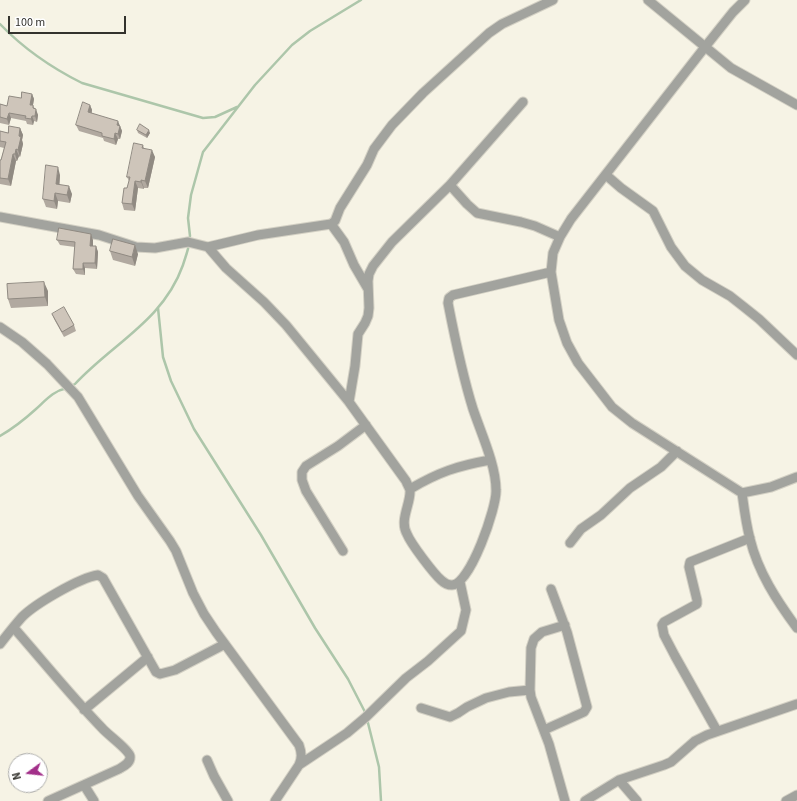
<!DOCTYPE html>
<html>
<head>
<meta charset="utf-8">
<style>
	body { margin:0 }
	#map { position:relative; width:797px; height:801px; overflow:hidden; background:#f6f3e5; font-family:"Source Sans 3",sans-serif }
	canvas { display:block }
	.north { position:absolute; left:8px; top:753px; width:40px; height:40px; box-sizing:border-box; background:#fff; border:1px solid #adadab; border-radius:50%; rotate:255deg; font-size:11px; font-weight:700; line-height:16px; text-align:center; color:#33322d }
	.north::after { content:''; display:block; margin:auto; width:14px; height:18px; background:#a22f89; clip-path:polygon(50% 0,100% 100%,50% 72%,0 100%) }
	.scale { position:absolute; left:8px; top:16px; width:118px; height:18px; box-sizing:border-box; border:2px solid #33322d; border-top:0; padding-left:5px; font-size:12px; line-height:14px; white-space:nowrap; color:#33322d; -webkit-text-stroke:3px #fff; paint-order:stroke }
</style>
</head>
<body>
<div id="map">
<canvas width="797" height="801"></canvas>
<div class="north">N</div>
<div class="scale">100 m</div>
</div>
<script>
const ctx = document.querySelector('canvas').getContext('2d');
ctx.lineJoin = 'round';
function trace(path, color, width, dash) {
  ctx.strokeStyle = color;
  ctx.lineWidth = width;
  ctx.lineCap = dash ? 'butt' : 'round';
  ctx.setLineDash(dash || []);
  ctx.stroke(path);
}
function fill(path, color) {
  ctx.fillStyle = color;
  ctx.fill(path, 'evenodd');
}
trace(new Path2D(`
	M0,24C23,48 52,68 82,83L203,118L215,117L237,107
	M189,240L190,236L188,218L191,195L203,152L255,85L292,45L310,31L361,0
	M158,308L163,357L171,381L194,429L261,535L315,628L348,679L366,714
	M71,386L75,384C113,343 163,321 183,265C185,258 188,251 189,244
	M0,436C12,429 25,419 36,409C46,400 53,391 67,388
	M367,719L379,767L381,801`), '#adc6aa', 2.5);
const minor = new Path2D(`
	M648,0L731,68L797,105
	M745,0L733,12L705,47L571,219L560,237L553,253L551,272L559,320L567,343L578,363L612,407L632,423L742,493L771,487L797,477
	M606,175L621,188L653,211L671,247L685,266L702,280L730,296L744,307L759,319L797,355
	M450,185L467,204L477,213L521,222L535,226L560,237
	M0,217L99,235L136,247L155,248L188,242L208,247L226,268L264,302L286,325L349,402L406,481C407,484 409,487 410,490C411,504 399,520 407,534C411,544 434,574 441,580C444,583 448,585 452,585C470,585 497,507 496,490C496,465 481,433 473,409C462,374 455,339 448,303L449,298L453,295L551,272
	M331,224L344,242L354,265L368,289
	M208,247L258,235L331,224L335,221L340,208L367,165L374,149L392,125L423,93L489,33L502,24L553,0
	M0,327L22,342L47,364L78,397L138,496L170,541L176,551L193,593L204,614L216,632L299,745C302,753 302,758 299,765L275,801
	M349,402L355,366L358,334L365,323L368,316L369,308L368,281L369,274L373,266L392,242L450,185L523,102
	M410,489C439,472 457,466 490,460
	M742,493C744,508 746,524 750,539C758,572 777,601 797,628
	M570,543L581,529L601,515L630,488L661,467L677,451
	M343,551L306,491L302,480V472L306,466L338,446L366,425
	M14,628C43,661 71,696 102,728C108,735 128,749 130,756C131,763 124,766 119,769L48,801
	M0,644C7,635 14,626 22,617C35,604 79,578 98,575L103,578L156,672L160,674L175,670L225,644
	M421,708L450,717L458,713L467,707L486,698L509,692L530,690
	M84,710L148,657
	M544,730L584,712L587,707L567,632L551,589
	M717,731L675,656L664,635L662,625L664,622L697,604V600L689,567L690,562L750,538
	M207,760L214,776L228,801
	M299,765L347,733L366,717L406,678L428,661L461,631L466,610L460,582
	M619,780L664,765L671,762L695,741L707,735L797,704
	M84,785L94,801
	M565,801L549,744L531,697L530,690L531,648L534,639L542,632L565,625
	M585,801L619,780L637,801
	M786,801L797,795`);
trace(minor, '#d3d0c4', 11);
trace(minor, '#a2a39e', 9);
fill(new Path2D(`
	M32,94L34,99L33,105L38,115L37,122L34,121L33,125L27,124L26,121L11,118L9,125L0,123V104L7,106L21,98Z
	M90,105L92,110V113L120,126L122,131L120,139H118L116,145L104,141L103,138L79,131L76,125Z
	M20,128L23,135L22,140L23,144L20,157L19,156L17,161H16L11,186L0,184V160H1L4,148L0,147V131L8,133Z
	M137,130L150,133L147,138L138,133Z
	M143,145L144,148L155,157L148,188H144V189L138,188L135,211L124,210L122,203L127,188L129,181L127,177Z
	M60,175L59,185L72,194L70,203L58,201L57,209L46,207L43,199Z
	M57,240H93V246H96L98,252L97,269L85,268V275L76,274L73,269L75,247L60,245Z
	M110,251L138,254L135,266L113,260Z
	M48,291V306L11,308L8,299Z
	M52,314L74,325L76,331L64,337L54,319Z`), '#b1a9a0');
fill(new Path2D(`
	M32,94L34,99L32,110L30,105Z
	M90,105L92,110L90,118L88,112Z
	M36,109L38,115L37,122L35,116Z
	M9,113L11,118L9,125L7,119Z
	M32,116L34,121L33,125L31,119Z
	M118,121L122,131L120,139L118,134L117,125Z
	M20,128L23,135L22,140L23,144L20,157L18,150L19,136Z
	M149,130L150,133L147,138L146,135Z
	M115,133L118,139L116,145L114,139Z
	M16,149L19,156L17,161L15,154Z
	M152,150L155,157L148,188L145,181Z
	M13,154L16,161L11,186L8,179Z
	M58,167L60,175L59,192L56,184Z
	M141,180L144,188V189L141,182Z
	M135,181L138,188L135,211L132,204Z
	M69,186L72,194L70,203L67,195Z
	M55,193L58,201L57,209L54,201Z
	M91,234L93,240V252L90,246Z
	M135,245L138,254L135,266L132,257Z
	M96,246L98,252L97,269L95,263Z
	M83,263L85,268V275L83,269Z
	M44,282L48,291V306L45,297Z`), '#908a82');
const building = new Path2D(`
	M22,92L32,94L30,105H33V108L36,109L35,116H32L31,119L25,118L26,116L9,113L7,119L0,117V104L7,106L9,96L21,98Z
	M83,102L90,105L88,112L118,121L117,125L120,126L118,134L115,133L114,139L102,136V133L76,125Z
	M140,124L149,130L146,135L137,130Z
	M9,126L20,128L19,136L21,137L18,150L16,149L15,154H13L8,179L0,178V160H1L6,142L0,141V131L8,133Z
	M134,143L143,145L142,148L152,150L145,181L141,180V182L135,181L132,204L122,203L124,188H127L130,177H127Z
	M46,165L58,167L56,184L69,186L67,195L55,193L54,201L43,199Z
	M59,228L91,234L90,246H96L95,263H83V269H73L75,242L57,240Z
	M113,239L135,245L132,257L110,251Z
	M44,282L45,297L8,299L7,284Z
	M64,307L74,325L62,332L52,314Z`);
fill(building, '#cec5ba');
trace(building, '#908a82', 1);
</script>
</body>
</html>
